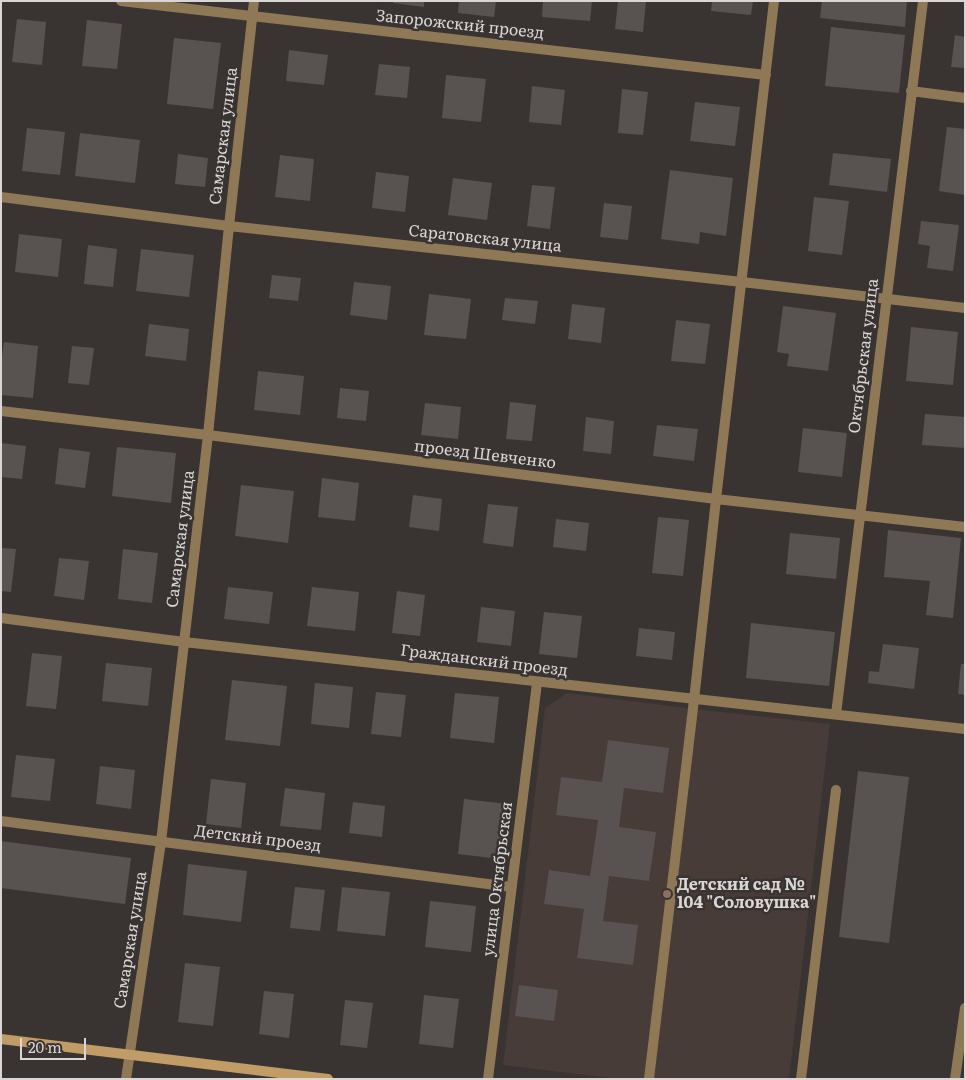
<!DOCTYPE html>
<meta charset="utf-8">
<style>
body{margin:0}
#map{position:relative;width:966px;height:1080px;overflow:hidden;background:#393432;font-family:Literata,serif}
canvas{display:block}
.frame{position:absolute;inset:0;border:2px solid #d9d6d5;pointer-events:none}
.scale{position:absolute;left:20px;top:1038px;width:66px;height:22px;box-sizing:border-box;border:2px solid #d9d6d5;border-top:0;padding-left:6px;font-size:15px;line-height:18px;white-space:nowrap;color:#d9d6d5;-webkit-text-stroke:4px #393432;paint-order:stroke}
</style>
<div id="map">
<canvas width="966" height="1080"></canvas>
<div class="frame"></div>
<div class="scale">20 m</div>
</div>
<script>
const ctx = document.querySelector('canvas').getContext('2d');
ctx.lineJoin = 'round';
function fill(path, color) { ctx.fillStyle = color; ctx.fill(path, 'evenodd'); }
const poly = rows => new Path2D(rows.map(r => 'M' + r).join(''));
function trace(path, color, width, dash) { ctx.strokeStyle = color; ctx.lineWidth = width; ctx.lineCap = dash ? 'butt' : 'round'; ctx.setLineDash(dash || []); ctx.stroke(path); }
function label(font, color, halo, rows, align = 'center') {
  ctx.font = font + ' Literata,serif'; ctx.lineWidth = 5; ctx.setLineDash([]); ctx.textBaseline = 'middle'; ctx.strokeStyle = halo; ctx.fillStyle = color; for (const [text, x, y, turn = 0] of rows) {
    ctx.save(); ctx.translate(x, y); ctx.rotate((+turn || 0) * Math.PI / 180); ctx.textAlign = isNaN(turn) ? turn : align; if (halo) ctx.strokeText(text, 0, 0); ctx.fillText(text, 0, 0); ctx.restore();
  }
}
const built = poly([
 [567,693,694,709,830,724,789,1079,618,1079,503,1065,545,708]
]);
const building = poly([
 [393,1,424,1,424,7,393,3],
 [459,1,496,1,494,17,458,13],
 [543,1,592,1,590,21,542,17],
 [618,1,646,1,643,32,615,29],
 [712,1,753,1,751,15,711,11],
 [822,1,907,1,905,27,820,18],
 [17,19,46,22,42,65,12,62],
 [87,20,122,24,117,69,82,66],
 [831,27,905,35,899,93,825,86],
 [955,35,965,37,965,68,951,67],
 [174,38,221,43,213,109,167,104],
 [289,50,328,55,324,85,286,81],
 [379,64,410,67,407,98,375,95],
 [446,75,486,79,481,122,442,118],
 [532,86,565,90,561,125,529,122],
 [622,89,648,92,643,135,618,133],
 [695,102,740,107,735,146,690,141],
 [947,127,965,129,965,195,939,191],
 [27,128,65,132,60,175,22,171],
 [80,133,140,140,135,183,75,176],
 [833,153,891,159,887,192,829,185],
 [178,154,208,158,205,187,175,184],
 [280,155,314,159,310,201,275,197],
 [670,170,733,178,726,236,700,232,699,244,661,239],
 [376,172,409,176,405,212,372,208],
 [453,178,492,183,487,220,448,215],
 [532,185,555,187,550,229,527,226],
 [814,197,849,201,842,255,808,251],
 [604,203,632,206,628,240,600,237],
 [921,221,959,225,953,271,927,268,930,246,918,244],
 [19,234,62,239,58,277,15,272],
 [88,245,117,249,113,287,84,284],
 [141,249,194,255,189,297,136,291],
 [272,275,301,278,298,301,269,298],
 [354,282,391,286,387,320,350,315],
 [429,294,471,299,466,339,424,335],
 [505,298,538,301,535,324,502,320],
 [572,304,605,308,601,343,568,339],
 [783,306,836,313,828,371,787,366,789,354,777,352],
 [676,320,710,324,705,364,671,361],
 [149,324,189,329,186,361,145,356],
 [911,327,958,332,953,385,906,381],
 [4,342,38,346,33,398,1,395,1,363],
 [72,346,94,348,89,385,68,383],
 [258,371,304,376,300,415,254,410],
 [340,388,369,391,366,421,337,418],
 [510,402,536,405,532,441,506,439],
 [425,403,461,407,458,439,421,435],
 [925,414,965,417,965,448,922,445],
 [586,417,614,421,611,454,583,451],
 [657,425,698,429,694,461,653,456],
 [803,428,847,433,842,477,798,472],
 [1,443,26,446,22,479,1,477],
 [117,447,176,453,171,503,112,496],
 [59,448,90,452,85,488,55,484],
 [322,478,359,483,355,521,318,517],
 [241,485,294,491,288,543,235,536],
 [413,495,442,499,439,531,409,527],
 [488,504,518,507,513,547,483,543],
 [658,517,689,520,683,576,652,573],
 [556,519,589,523,586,551,553,547],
 [888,530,961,538,953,618,926,615,930,581,884,577],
 [790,533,840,538,836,579,786,574],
 [1,548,16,549,11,592,1,591],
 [123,549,158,553,152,603,118,599],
 [59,558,89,561,84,600,54,596],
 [228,587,273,592,269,624,224,619],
 [312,587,359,592,355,631,307,626],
 [397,591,425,595,420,636,392,633],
 [481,607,515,611,511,646,477,642],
 [544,612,582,616,577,658,539,654],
 [751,623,835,632,829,686,746,678],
 [639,628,675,632,672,660,636,656],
 [883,644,919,648,914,689,868,683,869,671,879,672],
 [32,653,62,656,56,709,26,706],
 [106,663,152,668,148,706,102,701],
 [961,664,965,664,965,695,958,694],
 [232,680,287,686,280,746,225,740],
 [315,683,353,687,349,728,311,724],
 [376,692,406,695,401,737,371,734],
 [455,693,499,697,494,743,450,738],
 [608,740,669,748,663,793,624,788,619,827,656,832,649,881,609,876,603,921,638,925,633,965,577,958,584,909,544,904,549,870,590,876,598,820,556,815,561,777,602,782],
 [16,755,55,759,50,801,11,797],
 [100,766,135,770,131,809,96,804],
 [858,771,909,777,889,943,839,937],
 [211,779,246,783,241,828,206,824],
 [285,788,325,793,321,830,280,826],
 [464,799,507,804,500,859,458,854],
 [353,802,385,806,382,837,349,833],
 [1,841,131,858,125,904,1,888],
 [188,864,247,871,241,922,183,915],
 [295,887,325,890,320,931,290,928],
 [342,887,390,892,385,936,337,931],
 [430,901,476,906,471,952,425,947],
 [185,963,220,967,213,1026,178,1022],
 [519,985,558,990,554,1021,515,1016],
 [264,991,294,994,289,1038,259,1034],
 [424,995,459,999,453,1048,419,1044],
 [345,1000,373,1003,367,1048,340,1045]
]);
const service = poly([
 [649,1079,694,700],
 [801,1079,836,790]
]);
const minor = poly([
 [121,1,766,75],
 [911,91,965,98],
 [1,197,229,226,742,282,965,308],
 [1,411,208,435,716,499,965,527],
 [1,618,184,642,965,729],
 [694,700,716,499,774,1],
 [836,714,923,1],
 [1,821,511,887],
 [126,1079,161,842,208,435,229,226,254,1],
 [488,1079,537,683],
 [955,1079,965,1008]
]);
const secondary = poly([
 [1,1039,328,1079]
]);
const markers = [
 [667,894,5,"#8d6e63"]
];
const streetNames = [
 ["Запорожский проезд",460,25,6],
 ["Самарская улица",224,136,-83],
 ["Саратовская улица",485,239,6],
 ["Октябрьская улица",864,356,-83],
 ["проезд Шевченко",485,455,7],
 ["Самарская улица",181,539,-83],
 ["Гражданский проезд",484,661,7],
 ["Детский проезд",258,839,7],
 ["улица Октябрьская",498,879,-83],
 ["Самарская улица",131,940,-81]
];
const poiNames = [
 ["Детский сад №",677,885],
 ["104 \"Соловушка\"",677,903]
];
fill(built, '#473c37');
fill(building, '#585351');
trace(service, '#8f7856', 10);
trace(minor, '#8f7856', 10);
trace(secondary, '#c19c66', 10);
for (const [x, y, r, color] of markers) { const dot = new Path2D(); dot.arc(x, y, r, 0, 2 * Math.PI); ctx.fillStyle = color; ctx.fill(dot); trace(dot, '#393432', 2); }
label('16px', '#d9d6d5', '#393432', streetNames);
label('bold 16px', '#d9d6d5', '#393432', poiNames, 'left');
</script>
